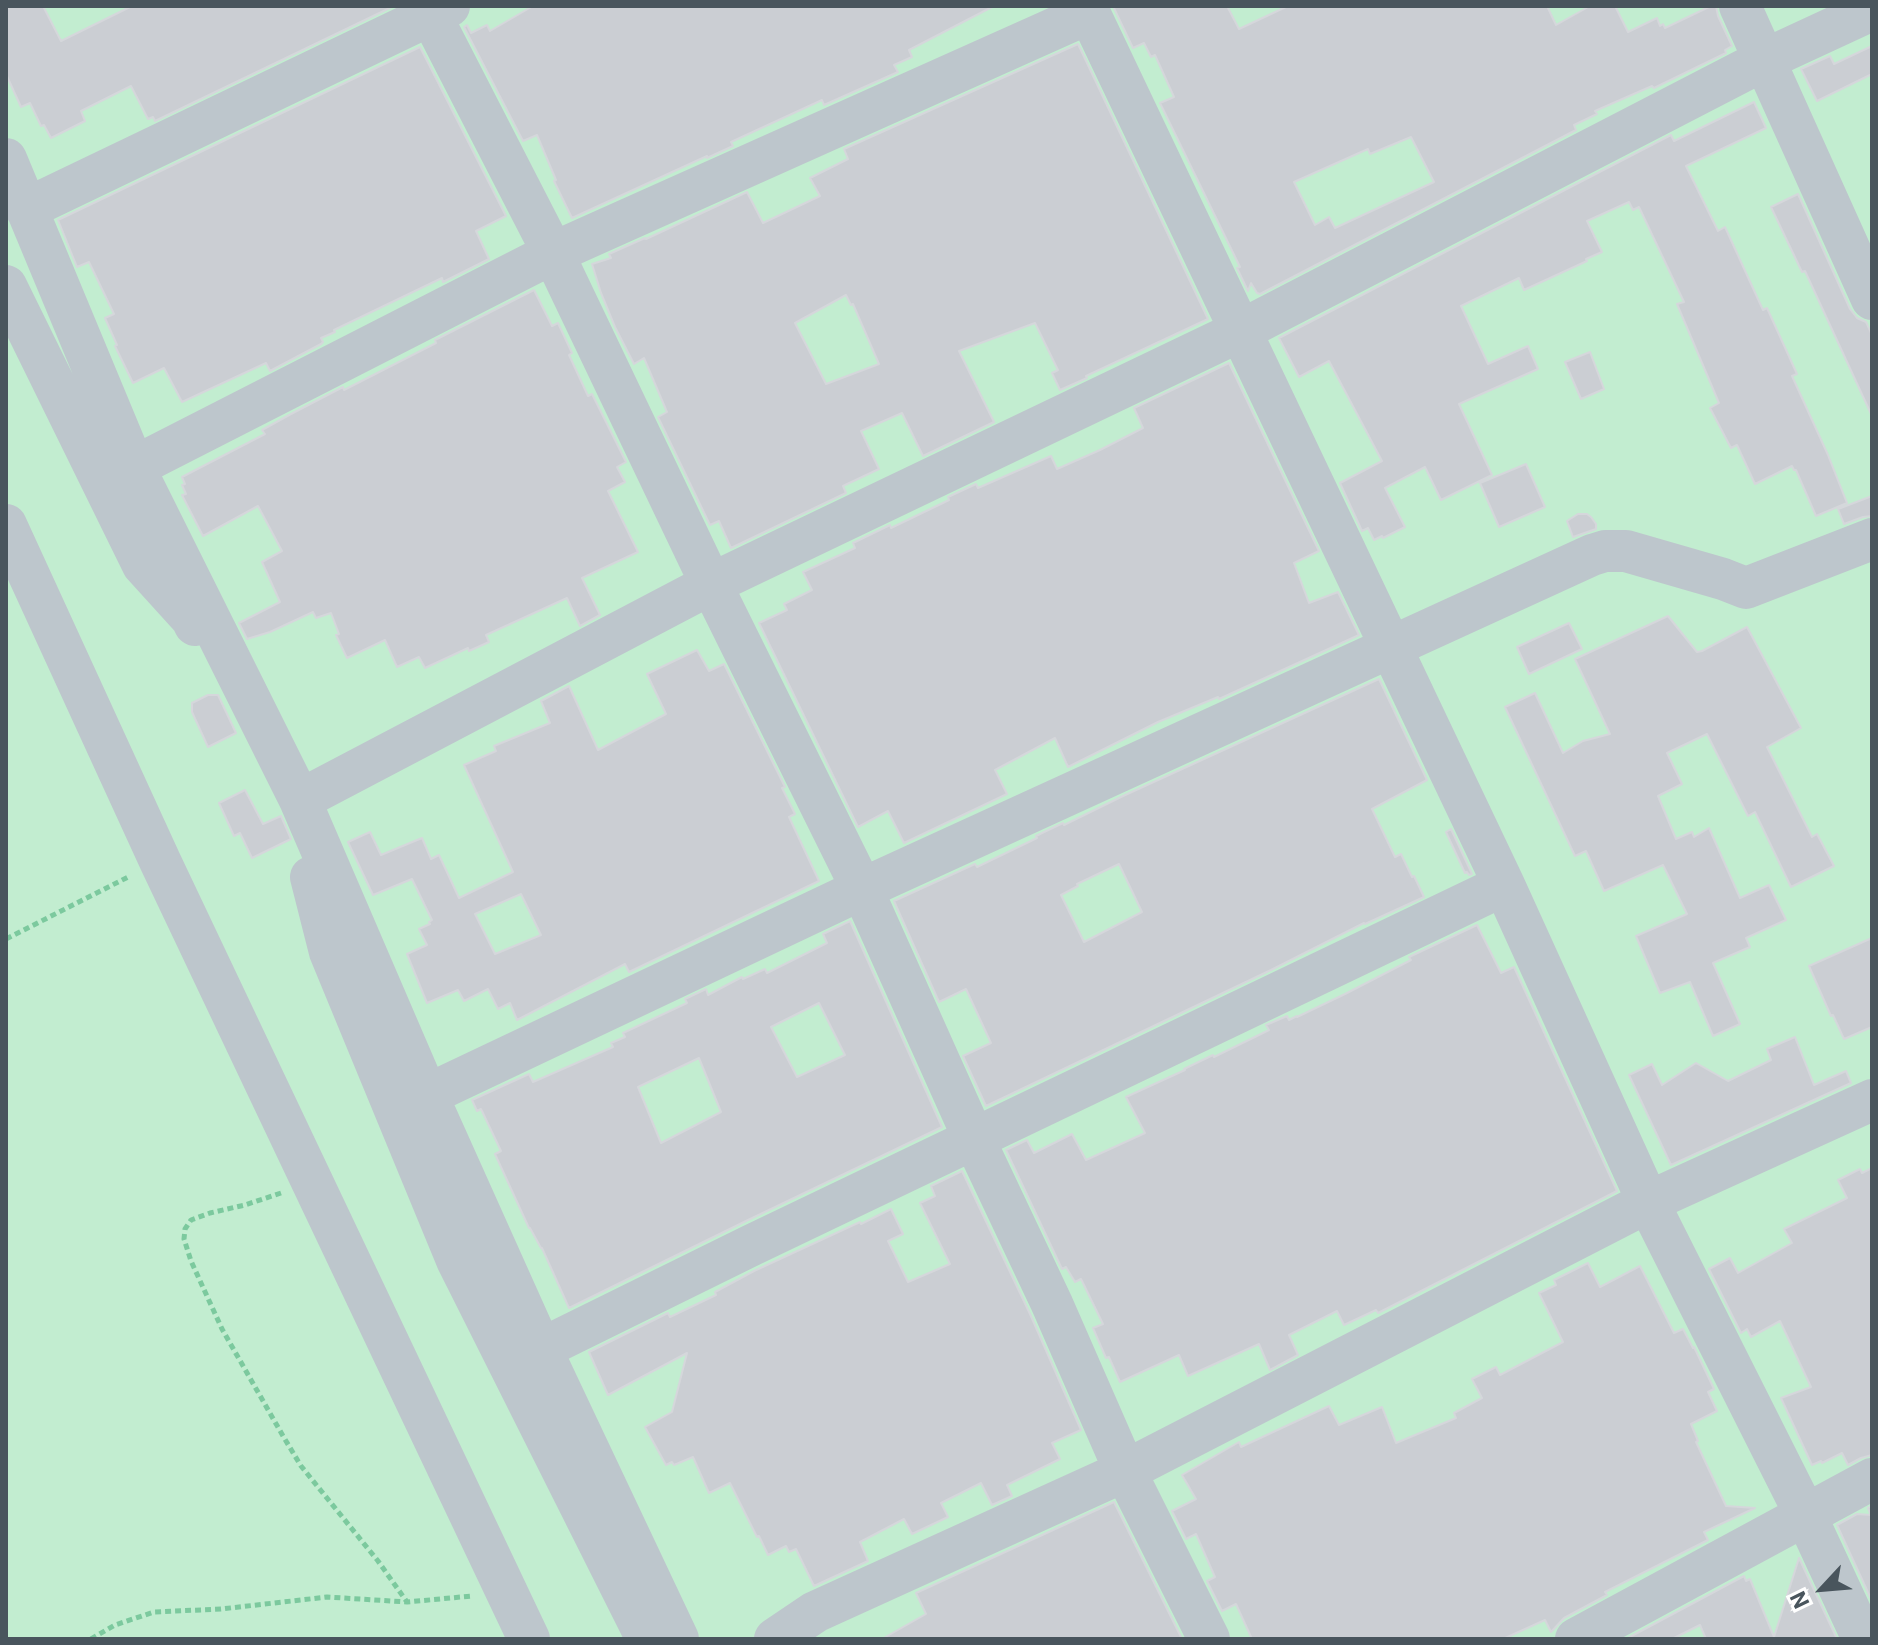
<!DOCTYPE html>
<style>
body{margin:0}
#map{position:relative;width:1878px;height:1645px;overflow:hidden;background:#f3f1f1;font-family:Roboto,sans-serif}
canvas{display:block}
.frame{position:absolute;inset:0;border:8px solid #49555d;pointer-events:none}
.north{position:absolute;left:1782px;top:1549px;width:80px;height:80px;-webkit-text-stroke:6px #fff;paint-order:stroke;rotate:244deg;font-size:22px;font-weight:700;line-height:32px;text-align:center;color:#49555d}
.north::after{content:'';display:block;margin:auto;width:28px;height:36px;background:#49555d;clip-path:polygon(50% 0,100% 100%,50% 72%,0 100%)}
</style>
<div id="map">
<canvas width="1878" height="1645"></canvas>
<div class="frame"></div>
<div class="north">N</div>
</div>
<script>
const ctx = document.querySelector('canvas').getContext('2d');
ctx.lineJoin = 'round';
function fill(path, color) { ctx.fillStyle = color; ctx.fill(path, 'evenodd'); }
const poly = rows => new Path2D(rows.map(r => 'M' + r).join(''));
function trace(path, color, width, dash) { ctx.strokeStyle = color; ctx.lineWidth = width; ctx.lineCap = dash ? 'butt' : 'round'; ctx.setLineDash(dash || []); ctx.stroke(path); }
const green = poly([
 [6,6,1872,6,1872,1639,6,1639]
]);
const building = poly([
 [6,6,43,6,61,41,132,6,394,6,155,121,153,117,148,119,131,86,81,111,85,121,51,138,44,125,41,126,30,103,21,107,6,74,6,6],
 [533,6,994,6,909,50,912,57,894,65,898,72,824,105,822,100,731,142,733,146,707,158,707,156,572,218,554,181,556,180,537,135,523,141,464,27,467,25,471,33,487,25,490,31,533,6],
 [1113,6,1227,6,1239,29,1288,6,1547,6,1556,25,1590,6,1615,6,1628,32,1657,18,1660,26,1663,24,1665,28,1711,6,1716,6,1718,16,1732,46,1725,50,1726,53,1654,88,1652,86,1595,111,1597,114,1574,125,1576,130,1260,294,1257,293,1251,283,1248,291,1237,268,1240,267,1160,103,1174,97,1155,55,1151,57,1144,43,1133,48,1113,6],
 [1411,137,1434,182,1335,228,1329,217,1315,225,1294,182,1368,149,1370,154,1411,137],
 [1078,44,1208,319,1086,376,1087,378,1060,390,1052,373,1058,370,1035,323,959,351,994,422,923,456,902,413,861,431,879,469,843,486,846,493,731,548,719,521,710,525,658,417,667,412,644,358,634,364,615,327,601,293,592,264,611,258,609,254,645,238,646,239,747,192,763,223,820,196,810,178,848,159,844,149,1078,44],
 [846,295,851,305,853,304,879,364,826,384,795,323,846,295],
 [1872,46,1872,74,1817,101,1801,69,1830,56,1834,64,1872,46],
 [420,47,506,216,476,231,489,259,443,282,442,278,334,330,335,332,321,338,323,342,321,344,270,371,266,363,182,402,164,368,133,383,115,346,117,345,105,318,114,314,89,262,77,267,58,220,420,47],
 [1754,102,1766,128,1686,166,1718,231,1725,227,1763,310,1767,308,1797,374,1792,376,1828,455,1847,503,1816,516,1796,470,1794,470,1792,466,1755,484,1737,445,1731,448,1710,408,1719,403,1677,304,1684,302,1639,207,1633,210,1629,202,1587,221,1602,252,1586,259,1587,261,1524,290,1519,278,1461,306,1488,364,1528,346,1538,369,1459,404,1492,475,1441,500,1425,467,1385,488,1405,527,1383,538,1382,536,1374,540,1368,528,1362,531,1340,483,1382,461,1329,361,1299,377,1279,338,1671,135,1674,141,1754,102],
 [1798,194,1850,309,1857,318,1866,322,1872,335,1872,416,1805,271,1802,272,1771,207,1798,194],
 [534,290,552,326,558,323,572,353,569,355,588,396,592,394,626,462,617,467,625,482,608,491,638,552,582,578,600,615,580,626,567,598,486,635,489,642,469,651,468,648,425,668,419,657,397,667,385,640,347,658,336,635,339,634,331,613,316,618,313,612,270,632,247,639,239,623,280,602,262,562,282,551,258,506,203,536,182,495,186,494,182,485,185,484,182,477,265,434,262,430,291,414,343,387,344,390,436,343,435,340,534,290],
 [1590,352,1604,389,1581,399,1565,362,1590,352],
 [1229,363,1319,551,1294,563,1309,603,1338,592,1359,635,1219,699,1218,697,1158,722,1068,767,1055,738,995,770,1007,794,904,843,888,811,858,827,759,623,787,610,784,604,812,590,803,572,855,548,853,543,890,525,891,528,949,500,948,497,976,484,978,488,1051,456,1057,469,1100,450,1143,428,1134,408,1229,363],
 [1526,464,1545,507,1499,527,1480,483,1526,464],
 [1872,496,1872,516,1863,517,1844,524,1838,509,1872,496],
 [1578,514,1587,514,1591,517,1596,524,1596,529,1573,537,1567,521,1578,514],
 [1668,616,1697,652,1702,651,1747,627,1801,728,1767,747,1812,837,1817,834,1834,866,1791,887,1755,812,1748,816,1707,734,1667,753,1682,784,1658,796,1676,839,1692,832,1694,837,1709,828,1740,898,1769,885,1786,920,1746,938,1750,947,1713,963,1740,1024,1713,1036,1690,982,1660,993,1636,936,1687,914,1663,865,1604,891,1586,851,1575,856,1505,707,1535,693,1563,753,1583,741,1610,734,1575,659,1668,616],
 [1569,623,1582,649,1529,674,1517,647,1569,623],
 [697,650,709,671,724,664,785,787,782,788,795,814,789,817,819,881,629,972,625,964,517,1020,510,1003,498,1009,488,989,464,1001,458,990,427,1003,407,954,427,945,419,929,430,924,429,922,432,920,412,879,373,895,348,842,370,832,381,855,422,838,431,859,439,855,459,898,513,872,464,765,496,751,494,746,550,723,541,701,569,686,598,750,666,714,647,674,697,650],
 [521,894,541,935,495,954,475,914,521,894],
 [1379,679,1427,780,1372,809,1395,857,1401,854,1412,877,1414,876,1424,897,1365,924,1364,923,1271,970,986,1106,963,1056,991,1043,966,989,939,1002,894,901,975,864,977,867,1037,838,1036,836,1042,833,1063,823,1064,825,1123,796,1379,679],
 [1119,864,1142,912,1084,942,1061,895,1078,886,1077,884,1119,864],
 [208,695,218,695,236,733,208,747,192,712,192,703,208,695],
 [245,790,263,824,281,816,291,839,252,858,240,833,234,836,219,803,245,790],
 [1451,829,1472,874,1469,875,1467,872,1465,873,1446,832,1451,829],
 [850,921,942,1127,746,1221,569,1308,542,1248,541,1248,530,1228,529,1228,495,1154,501,1151,481,1109,477,1111,472,1100,529,1074,533,1082,613,1047,611,1043,625,1037,623,1033,687,1003,685,999,706,989,708,995,742,977,743,979,765,969,767,973,827,943,823,934,850,921],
 [819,1003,845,1055,797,1077,771,1027,819,1003],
 [699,1058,721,1112,661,1143,638,1087,699,1058],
 [1477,925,1501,973,1514,967,1617,1191,1378,1313,1376,1310,1344,1325,1337,1311,1289,1335,1298,1355,1270,1370,1259,1344,1188,1376,1179,1355,1120,1382,1109,1357,1106,1358,1093,1328,1103,1324,1081,1279,1075,1282,1066,1267,1062,1269,1006,1150,1027,1140,1034,1153,1072,1134,1086,1160,1145,1133,1126,1097,1185,1070,1184,1069,1213,1055,1214,1057,1265,1032,1269,1030,1266,1025,1287,1016,1289,1020,1297,1016,1297,1017,1345,994,1411,960,1409,957,1477,925],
 [1872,938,1872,1027,1844,1039,1833,1015,1831,1016,1809,966,1872,938],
 [1795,1037,1814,1085,1846,1071,1851,1083,1671,1165,1629,1075,1652,1064,1662,1085,1696,1063,1728,1081,1771,1060,1767,1049,1795,1037],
 [1872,1168,1872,1455,1861,1458,1848,1465,1842,1453,1822,1463,1821,1461,1812,1465,1781,1398,1811,1387,1780,1321,1751,1337,1747,1329,1741,1333,1709,1269,1730,1258,1738,1273,1792,1243,1784,1229,1847,1198,1838,1180,1860,1169,1862,1173,1872,1168],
 [962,1171,1030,1314,1081,1430,1052,1443,1060,1459,1007,1485,1012,1496,992,1505,981,1483,941,1503,948,1517,912,1534,904,1519,860,1542,868,1561,814,1586,796,1549,789,1552,786,1546,768,1555,759,1536,757,1537,730,1483,709,1493,693,1457,674,1465,672,1462,666,1465,645,1427,672,1412,687,1353,608,1395,589,1352,668,1313,670,1317,716,1295,715,1292,754,1271,860,1222,861,1224,891,1209,903,1234,888,1241,908,1282,950,1264,920,1203,935,1196,931,1186,962,1171],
 [1588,1263,1600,1287,1640,1266,1674,1333,1683,1329,1693,1348,1694,1347,1714,1389,1708,1392,1717,1411,1691,1424,1698,1441,1696,1442,1726,1506,1755,1508,1704,1532,1708,1540,1605,1592,1607,1595,1564,1618,1551,1632,1545,1620,1503,1639,1252,1639,1236,1604,1222,1611,1207,1581,1215,1577,1196,1534,1186,1539,1172,1511,1196,1499,1182,1475,1239,1442,1241,1447,1329,1406,1339,1425,1382,1407,1396,1443,1456,1418,1454,1413,1482,1398,1472,1379,1496,1367,1500,1375,1563,1342,1539,1293,1556,1285,1554,1280,1588,1263],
 [1114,1502,1182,1639,882,1639,926,1614,916,1593,1114,1502],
 [1872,1506,1872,1601,1837,1525,1857,1514,1871,1515,1868,1508,1872,1506],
 [1799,1558,1837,1639,1706,1639,1700,1625,1672,1639,1626,1639,1744,1576,1746,1581,1750,1579,1774,1637,1799,1558]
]);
const path = poly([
 [6,939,130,876],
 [281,1193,245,1205,210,1213,191,1220,185,1229,184,1239,191,1261,222,1329,283,1436,301,1466,378,1561,407,1602],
 [91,1639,115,1625,154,1612,221,1609,327,1597,407,1602,472,1596]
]);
const minor = poly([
 [426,6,553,253,711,584,862,889,974,1139,1052,1304,1125,1471,1209,1639],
 [1086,6,1504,885,1648,1202,1805,1514,1863,1639],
 [1740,6,1872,299],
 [6,159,134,467,300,800,427,1095,541,1349,678,1639],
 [26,209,449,6],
 [6,286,143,565,192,619,195,625],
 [134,467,553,253,1089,13],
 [6,525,160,861,529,1639],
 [300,800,711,584,1240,331,1764,60,1872,10],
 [311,877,330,952,457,1260,647,1639],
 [427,1095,862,889,1592,555,1605,551,1626,551,1723,579,1746,588,1872,539],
 [541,1349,752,1245,1504,885],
 [775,1639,815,1612,1125,1471,1648,1202,1872,1100],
 [1576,1639,1872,1479]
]);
fill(green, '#c2edd0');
fill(building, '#cbced3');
trace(building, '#d5d7db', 2);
trace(path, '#7cc99e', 5, [6, 4]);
trace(minor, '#bdc6cc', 42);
</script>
